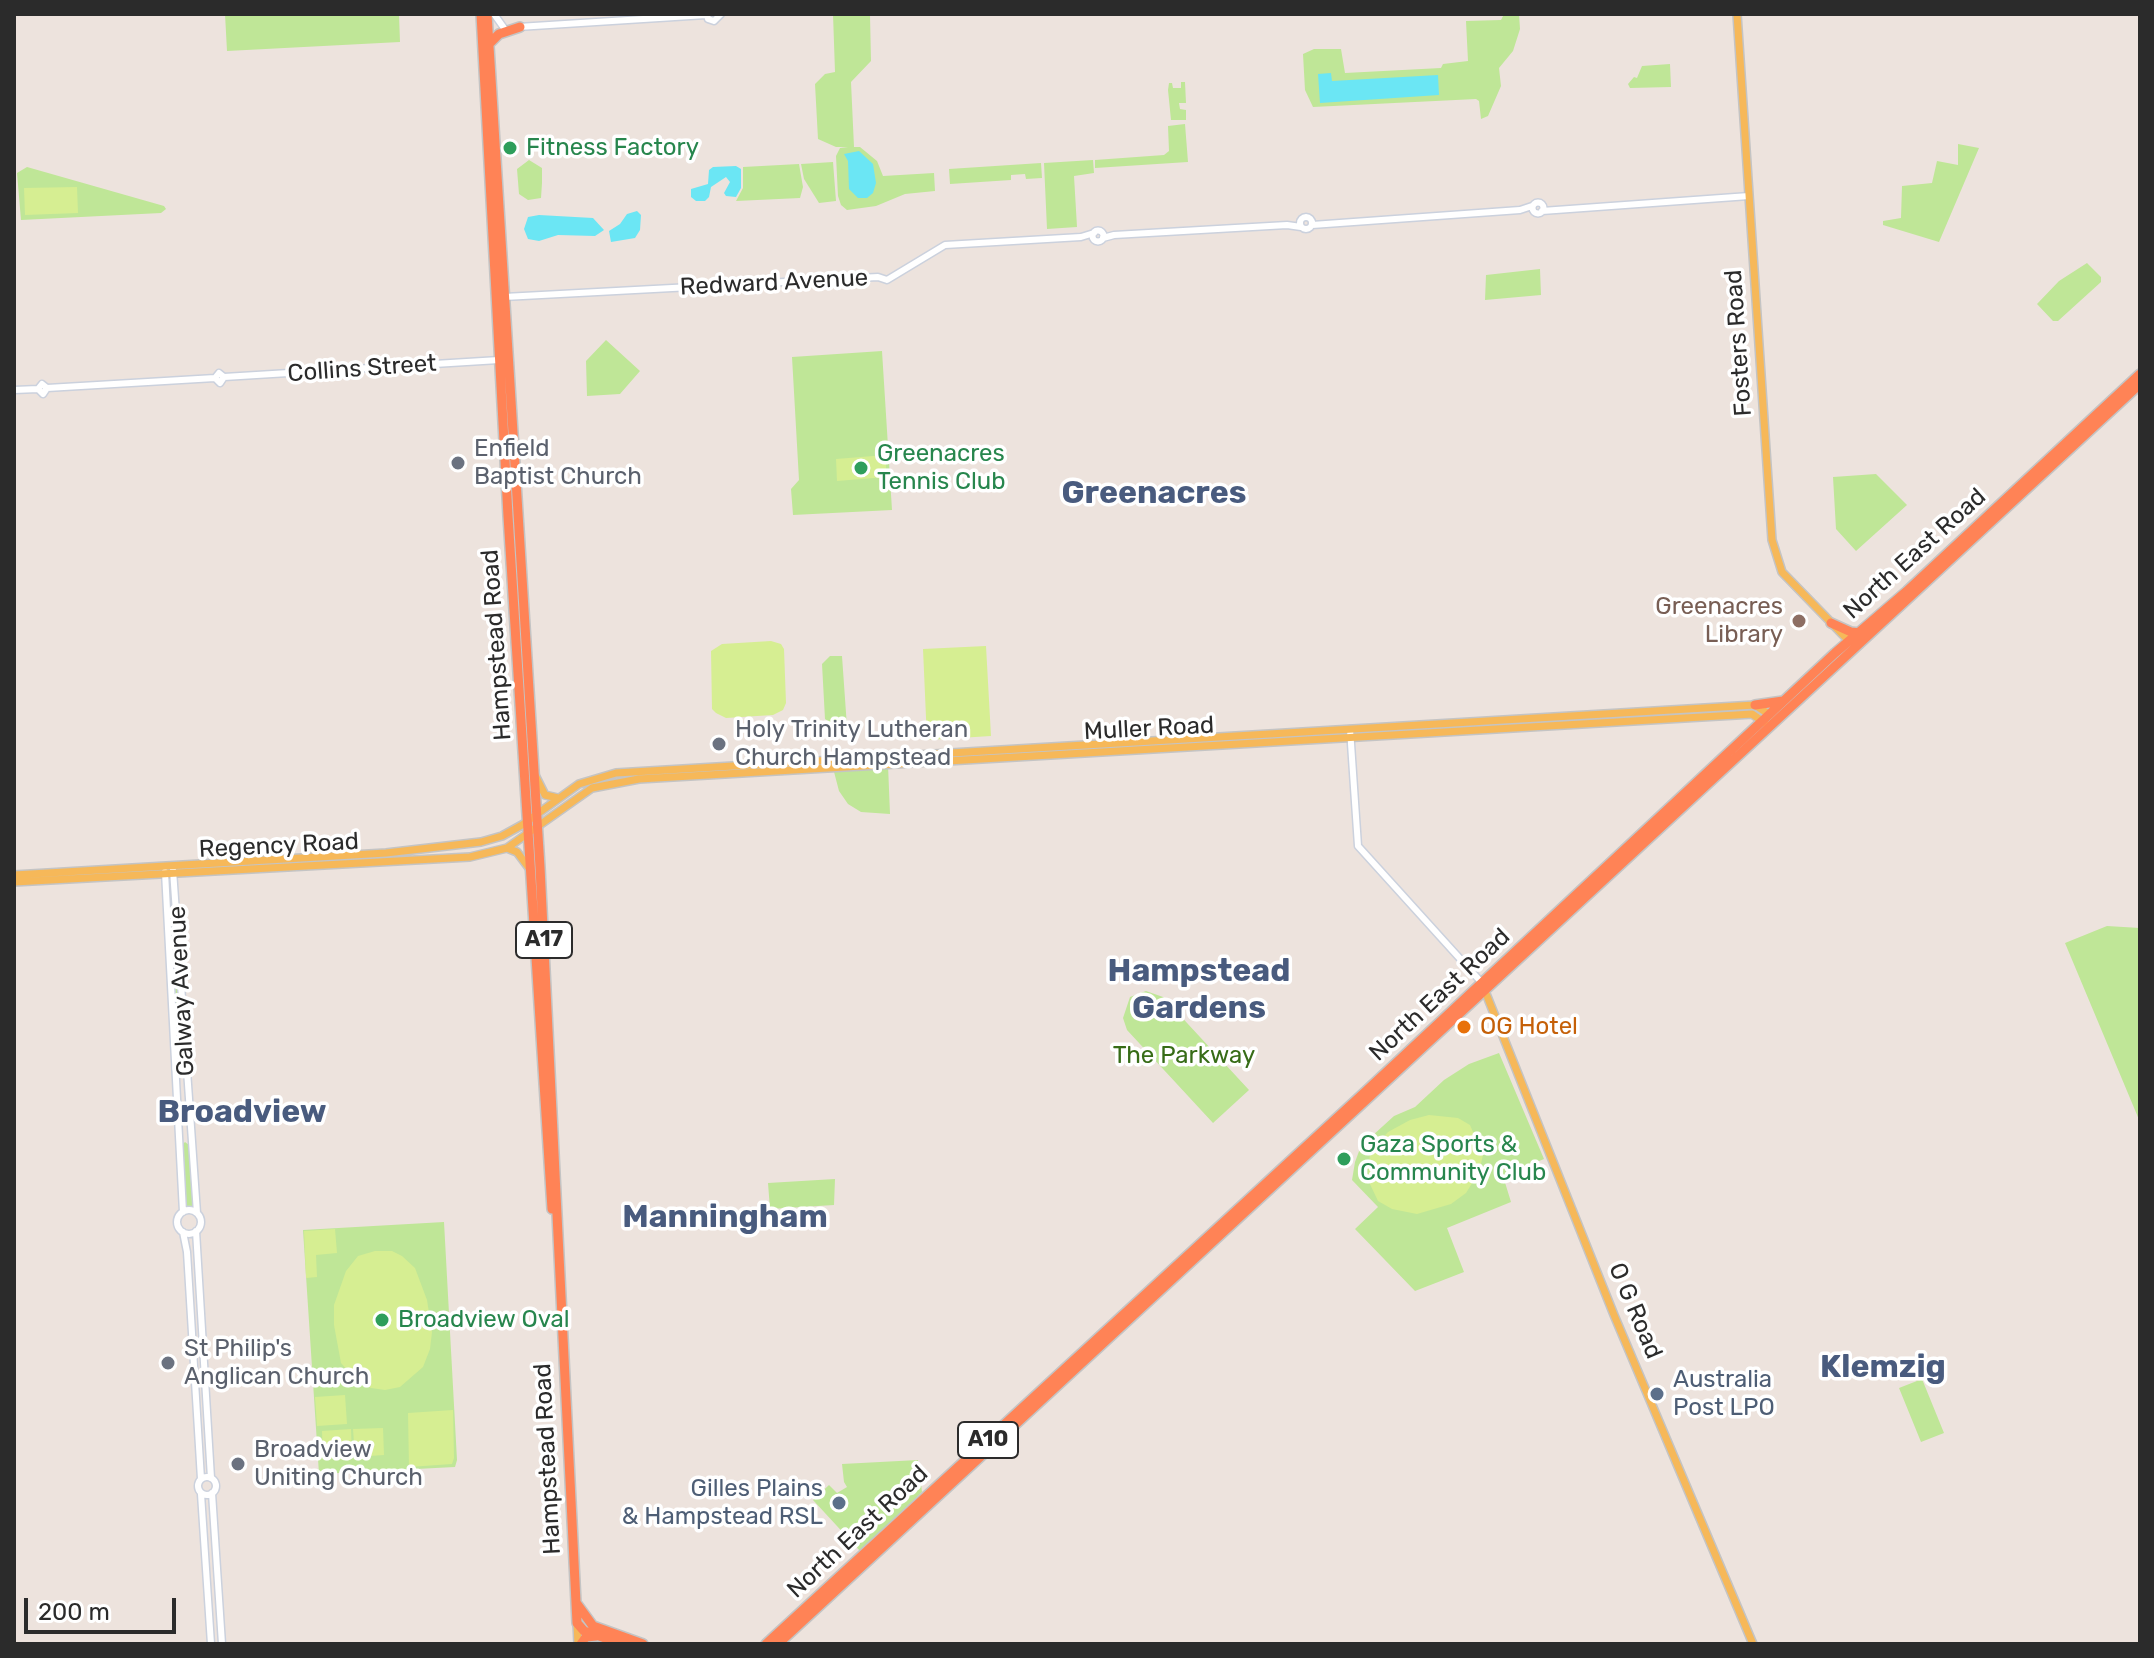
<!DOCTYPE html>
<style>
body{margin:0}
#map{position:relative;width:2154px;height:1658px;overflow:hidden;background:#ede3dd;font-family:Rubik,sans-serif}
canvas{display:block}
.frame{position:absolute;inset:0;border:16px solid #2b2b2b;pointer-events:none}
.scale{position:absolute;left:24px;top:1598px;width:152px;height:36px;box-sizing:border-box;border:4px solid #2b2b2b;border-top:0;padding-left:10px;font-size:24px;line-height:28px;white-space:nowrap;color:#2b2b2b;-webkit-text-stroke:6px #fff;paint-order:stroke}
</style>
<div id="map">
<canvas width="2154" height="1658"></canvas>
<div class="frame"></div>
<div class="scale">200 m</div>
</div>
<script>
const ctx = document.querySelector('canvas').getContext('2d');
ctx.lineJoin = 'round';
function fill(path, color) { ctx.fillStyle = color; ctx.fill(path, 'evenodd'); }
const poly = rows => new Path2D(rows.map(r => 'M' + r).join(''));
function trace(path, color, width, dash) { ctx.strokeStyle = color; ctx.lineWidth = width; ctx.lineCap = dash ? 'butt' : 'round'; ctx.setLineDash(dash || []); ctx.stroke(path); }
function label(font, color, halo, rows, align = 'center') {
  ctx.font = font + ' Rubik,sans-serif'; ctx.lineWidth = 7; ctx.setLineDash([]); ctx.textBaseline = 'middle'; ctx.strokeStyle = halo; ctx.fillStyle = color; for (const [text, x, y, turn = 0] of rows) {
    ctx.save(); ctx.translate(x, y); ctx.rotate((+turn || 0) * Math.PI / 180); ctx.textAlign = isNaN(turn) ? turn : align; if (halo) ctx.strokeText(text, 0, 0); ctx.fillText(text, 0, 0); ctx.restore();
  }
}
const green = poly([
 [225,14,399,14,400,42,227,51],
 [833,14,880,14,870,15,871,61,851,82,854,147,860,147,877,161,883,176,934,173,935,191,905,194,876,206,847,210,841,205,838,196,836,156,840,148,848,147,836,147,818,139,815,84,825,74,835,72],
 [1504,14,1519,14,1520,29,1513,51,1499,68,1501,86,1488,116,1481,119,1479,101,1476,99,1313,107,1305,90,1303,54,1314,49,1341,49,1345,73,1441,68,1443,64,1468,61,1466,21,1501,20],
 [1670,64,1671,87,1630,88,1628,84,1634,77,1637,78,1642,66],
 [1181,82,1185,82,1186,103,1179,103,1180,109,1186,110,1186,120,1171,120,1168,90,1169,83,1172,83,1173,88,1181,88],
 [1185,124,1188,162,1095,168,1095,160,1164,155,1169,151,1168,126],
 [1958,144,1979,148,1939,242,1883,225,1883,221,1901,218,1902,186,1932,183,1937,161,1958,165],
 [529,160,542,168,542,183,541,198,528,200,519,194,517,169],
 [1093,160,1094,173,1074,176,1077,227,1047,229,1044,163],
 [833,162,836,201,819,203,804,179,801,164],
 [1041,163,1042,178,1026,179,1025,174,1011,175,1011,180,950,184,949,169],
 [799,164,803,187,800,198,736,201,743,188,743,167],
 [27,167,164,206,166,209,161,213,21,220,17,173],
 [2087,263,2101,277,2101,282,2058,321,2053,321,2037,304,2059,281],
 [1540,269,1541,295,1485,300,1486,275],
 [606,340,640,371,620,394,587,396,586,361],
 [882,351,892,510,793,515,791,489,799,480,792,357],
 [1876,474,1907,505,1856,551,1836,529,1833,477],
 [830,656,842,656,847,727,837,727,825,719,822,664],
 [888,765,890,814,861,812,848,804,839,791,833,768],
 [2107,926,2140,928,2140,1122,2065,943],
 [175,974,178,976,183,1061,181,1064,178,1064,172,976],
 [1146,991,1163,997,1249,1090,1213,1123,1127,1030,1123,1018,1130,997],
 [1499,1053,1544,1159,1503,1176,1511,1202,1447,1228,1464,1272,1415,1291,1355,1229,1378,1207,1352,1180,1355,1162,1361,1146,1394,1116,1415,1107,1444,1080,1469,1064],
 [185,1142,189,1145,194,1208,185,1208,182,1145],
 [835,1179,834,1205,770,1209,768,1183],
 [444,1222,457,1460,455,1467,319,1474,303,1230],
 [1922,1379,1944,1433,1921,1442,1899,1388],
 [918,1460,922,1492,860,1551,813,1500,829,1485,837,1493,847,1487,844,1482,842,1464]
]);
const pitch = poly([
 [77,187,78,213,25,215,24,188],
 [886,455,886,477,837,481,836,459],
 [771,641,781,644,784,649,786,703,783,710,773,715,726,718,716,713,712,709,711,651,722,644],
 [986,646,991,736,927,740,923,649],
 [1429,1115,1458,1118,1470,1125,1483,1155,1479,1172,1466,1193,1451,1204,1417,1214,1392,1209,1378,1201,1368,1180,1370,1152,1388,1132,1410,1120],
 [335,1229,337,1253,316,1255,317,1277,306,1278,304,1231],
 [375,1251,392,1251,402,1256,415,1268,427,1300,432,1332,430,1349,423,1367,400,1387,385,1390,371,1388,354,1378,341,1363,334,1325,334,1305,346,1271,358,1256],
 [345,1395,347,1424,317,1426,315,1397],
 [453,1410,454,1458,452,1464,409,1467,408,1413],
 [383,1428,384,1455,355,1457,353,1429],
 [351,1429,352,1457,323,1459,322,1431]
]);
const water = poly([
 [1331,73,1332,81,1438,75,1439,95,1320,103,1318,74],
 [859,151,873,164,876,183,873,193,867,198,858,198,849,189,848,161,844,154],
 [736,166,741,169,741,188,736,197,726,196,724,193,730,182,726,177,711,187,709,197,705,201,696,201,691,197,691,189,708,184,709,170,713,167],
 [637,211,641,215,640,230,635,238,611,242,609,231,620,224,627,214],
 [539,215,593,218,604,230,595,236,558,235,539,241,528,239,524,229,528,217]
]);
const minor = poly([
 [494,14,504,28],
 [707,14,708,19,714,21,721,14],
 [518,27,706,15],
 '1532.5 208a5.5 5.5 0 1 1 11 0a5.5 5.5 0 1 1-11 0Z',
 [1542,211,1749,196],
 '1300 223a6 6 0 1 1 12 0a6 6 0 1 1-12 0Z',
 [1312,225,1520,210,1532,206],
 '1092.5 236a5.5 5.5 0 1 1 11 0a5.5 5.5 0 1 1-11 0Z',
 [1103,238,1114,235,1287,225,1301,227],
 [504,297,878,277,887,280,945,245,1081,237,1094,233],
 [224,377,220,383,215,378,219,373,224,377,499,360],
 [47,388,43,394,38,389,42,384,47,388,215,378],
 [14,390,38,389],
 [1350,729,1358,846,1482,983],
 [173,870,197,1213],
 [165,872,183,1212],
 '177 1222a12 12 0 1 1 24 0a12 12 0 1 1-24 0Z',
 [196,1231,211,1478],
 [183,1232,187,1252,201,1479],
 '198 1486a9 9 0 1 1 18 0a9 9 0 1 1-18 0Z',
 [212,1493,222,1644],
 [201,1494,211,1644]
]);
const major = poly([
 [1737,14,1772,540,1782,572,1849,641],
 [536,777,545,795,558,798],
 [507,848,517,852,529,868],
 [14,875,386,853,481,842,502,836,522,825,579,784,616,773,1755,705,1770,715],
 [14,882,470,857,507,848,592,788,639,779,1736,715,1752,714,1765,723],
 [1485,991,1614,1315,1753,1644],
 [577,1623,578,1644]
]);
const highway = poly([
 [481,14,508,516,552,1209],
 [487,14,540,867,577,1623,584,1631,623,1644],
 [489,44,499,34,520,27],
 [1831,623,1851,632,1860,633],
 [1755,705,1783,701],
 [577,1604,593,1626,643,1644],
 [581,1644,586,1637,596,1636],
 [766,1644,1365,1092,1835,653,1907,591,2140,374],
 [778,1644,2140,384]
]);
const markers = [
 [510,148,8,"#2e9e5b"],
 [458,463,8,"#6b7280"],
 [861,468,8,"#2e9e5b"],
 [1799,621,8,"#8d6e63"],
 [719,744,8,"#6b7280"],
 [1464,1027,8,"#e8710a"],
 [1344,1159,8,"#2e9e5b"],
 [382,1320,8,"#2e9e5b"],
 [168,1363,8,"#6b7280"],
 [1657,1394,8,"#5c6f8a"],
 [238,1464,8,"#6b7280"],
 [839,1503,8,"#5c6f8a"]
];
const shields = [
 [544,940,56],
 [988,1440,60]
];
const shieldNames = [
 ["A17",544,940],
 ["A10",988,1440]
];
const leisureNames = [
 ["Fitness Factory",526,148],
 ["Greenacres",877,454],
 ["Tennis Club",877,482],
 ["Gaza Sports &",1360,1145],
 ["Community Club",1360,1173],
 ["Broadview Oval",398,1320]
];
const streetNames = [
 ["Redward Avenue",774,283,-3],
 ["Fosters Road",1739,343,-94],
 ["Collins Street",362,369,-4],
 ["North East Road",1915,554,-42],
 ["Hampstead Road",497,645,-94],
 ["Muller Road",1149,729,-3],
 ["Regency Road",279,846,-3],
 ["Galway Avenue",182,991,-93],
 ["North East Road",1440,995,-43],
 ["O G Road",1635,1311,67],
 ["Hampstead Road",548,1459,-93],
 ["North East Road",858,1532,-43]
];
const worshipNames = [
 ["Enfield",474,449],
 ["Baptist Church",474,477],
 ["Holy Trinity Lutheran",735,730],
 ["Church Hampstead",735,758],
 ["St Philip's",184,1349],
 ["Anglican Church",184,1377],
 ["Broadview",254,1450],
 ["Uniting Church",254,1478]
];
const educationNames = [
 ["Greenacres",1783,607],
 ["Library",1783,635]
];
const foodNames = [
 ["OG Hotel",1480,1027]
];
const parkNames = [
 ["The Parkway",1184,1056]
];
const serviceNames = [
 ["Australia",1673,1380],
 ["Post LPO",1673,1408],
 ["Gilles Plains",823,1489,"right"],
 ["& Hampstead RSL",823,1517,"right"]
];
const districtNames = [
 ["Greenacres",1154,494],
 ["Hampstead",1199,972],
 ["Gardens",1199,1009],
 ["Broadview",242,1113],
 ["Manningham",725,1218],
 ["Klemzig",1883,1368]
];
fill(green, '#bfe697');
fill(pitch, '#d6ee92');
fill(water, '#6be6f4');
trace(minor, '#cbd1dd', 9);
trace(major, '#c4c4c4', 10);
trace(highway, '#c4c4c4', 12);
trace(minor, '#fff', 6);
trace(major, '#f6b859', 7);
trace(highway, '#ff8356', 9);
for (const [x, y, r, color] of markers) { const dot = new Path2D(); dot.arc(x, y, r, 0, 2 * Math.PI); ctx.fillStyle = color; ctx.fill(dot); trace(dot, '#fff', 3); }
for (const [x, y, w] of shields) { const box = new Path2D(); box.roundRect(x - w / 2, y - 18, w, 36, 6); ctx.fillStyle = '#fff'; ctx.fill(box); trace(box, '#2b2b2b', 2); }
label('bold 22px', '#2b2b2b', null, shieldNames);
label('24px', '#27864d', '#fff', leisureNames, 'left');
label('24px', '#2b2b2b', '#fff', streetNames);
label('24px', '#5b616d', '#fff', worshipNames, 'left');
label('24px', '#785e54', '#fff', educationNames, 'right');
label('24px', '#c56008', '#fff', foodNames, 'left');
label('24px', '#376c17', '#fff', parkNames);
label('24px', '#4e5e75', '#fff', serviceNames, 'left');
label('bold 32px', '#495b7e', '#fff', districtNames);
</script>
